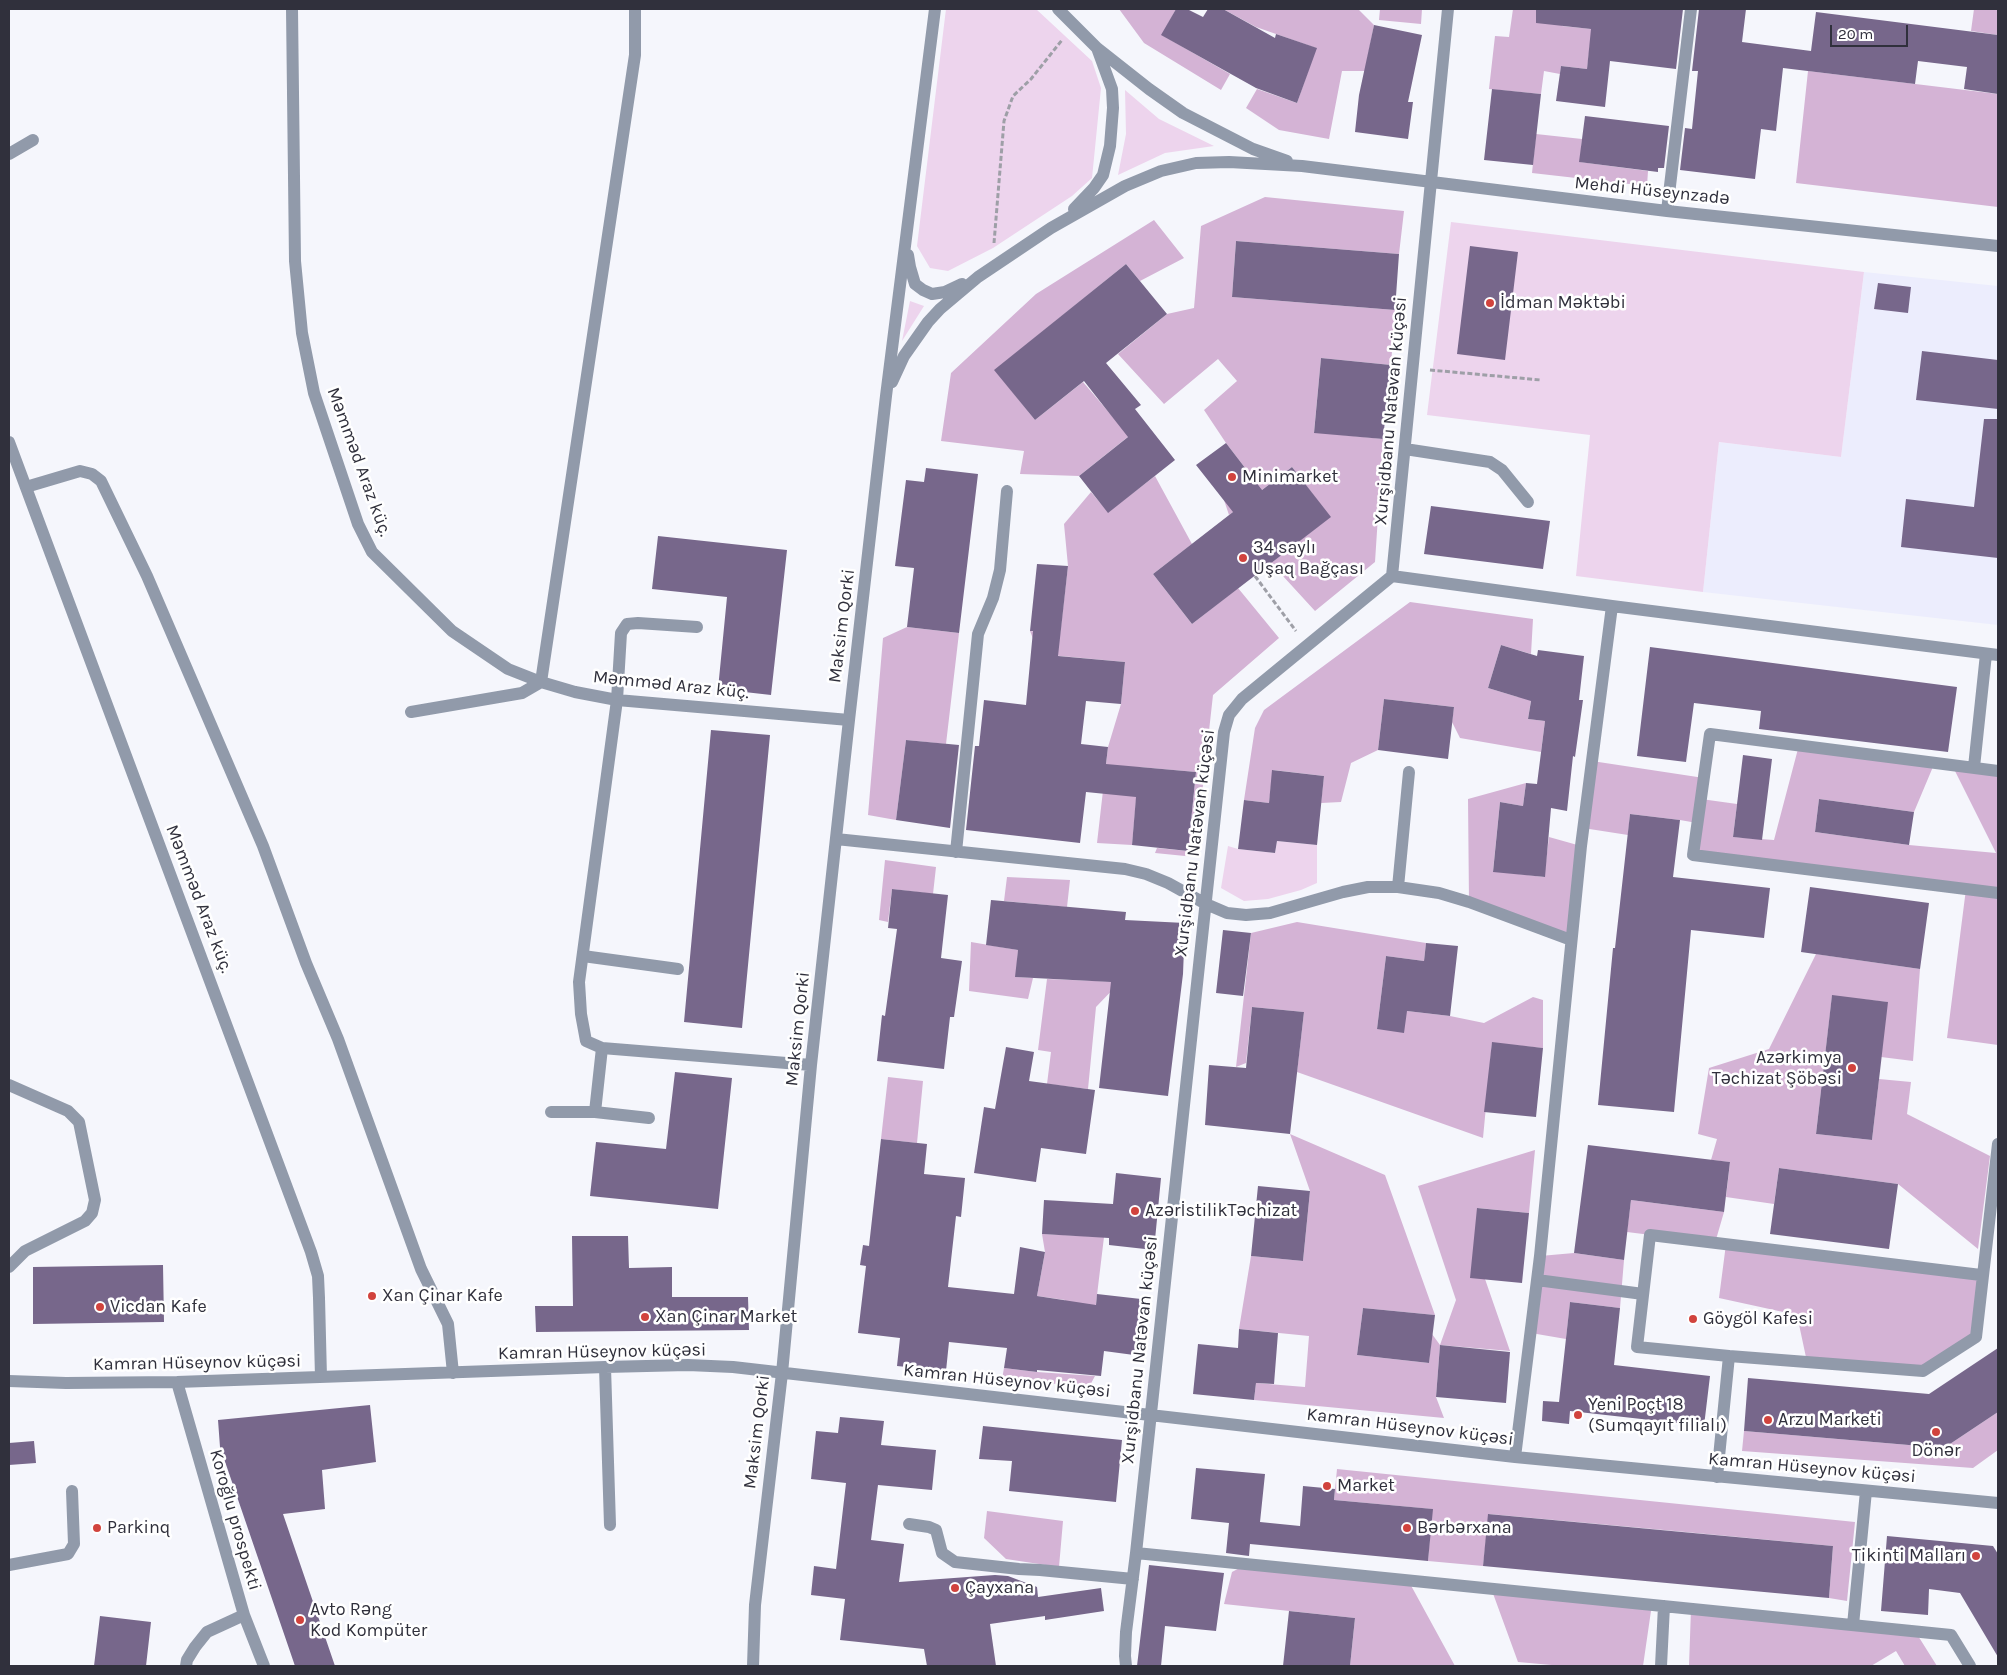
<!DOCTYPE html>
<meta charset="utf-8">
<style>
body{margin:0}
#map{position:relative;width:2007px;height:1675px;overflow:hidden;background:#f5f6fc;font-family:Karla,sans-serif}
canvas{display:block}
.frame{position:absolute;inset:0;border:10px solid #30303c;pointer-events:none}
.scale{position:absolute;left:1830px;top:25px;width:78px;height:22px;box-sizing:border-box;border:2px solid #30303c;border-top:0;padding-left:6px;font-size:15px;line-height:18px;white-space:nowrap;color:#30303c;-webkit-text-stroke:4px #fff;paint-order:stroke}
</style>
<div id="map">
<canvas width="2007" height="1675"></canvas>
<div class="frame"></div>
<div class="scale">20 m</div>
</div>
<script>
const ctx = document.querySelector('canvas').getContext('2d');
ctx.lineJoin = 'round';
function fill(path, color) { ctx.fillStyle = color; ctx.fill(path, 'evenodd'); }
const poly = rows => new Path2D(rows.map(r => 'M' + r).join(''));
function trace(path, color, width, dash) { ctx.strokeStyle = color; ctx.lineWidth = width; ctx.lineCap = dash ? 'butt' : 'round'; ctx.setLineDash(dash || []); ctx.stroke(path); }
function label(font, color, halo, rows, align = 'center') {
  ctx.font = font + ' Karla,sans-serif'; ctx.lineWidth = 5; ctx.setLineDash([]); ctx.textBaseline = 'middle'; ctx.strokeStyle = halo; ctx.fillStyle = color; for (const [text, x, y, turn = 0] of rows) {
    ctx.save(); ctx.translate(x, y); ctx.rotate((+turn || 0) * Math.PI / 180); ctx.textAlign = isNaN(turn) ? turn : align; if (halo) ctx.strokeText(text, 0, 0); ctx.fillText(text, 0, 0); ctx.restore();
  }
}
const built = poly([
 [1864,272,1998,286,1998,625,1703,592,1719,442,1841,457]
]);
const green = poly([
 [946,9,1036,9,1092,61,1101,88,1092,178,1072,196,993,248,948,271,930,268,917,246],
 [1125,90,1159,119,1214,146,1165,153,1118,175,1126,134],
 [1451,222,1864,272,1841,457,1719,442,1703,592,1576,576,1590,435,1427,415],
 [910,301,924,306,902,341],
 [1277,841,1317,845,1317,883,1301,890,1268,899,1244,901,1221,888,1228,846,1238,849,1275,853]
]);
const forest = poly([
 [1119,9,1176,9,1162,35,1230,74,1221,90,1144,43],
 [1223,9,1358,9,1374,25,1365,71,1342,71,1329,139,1279,130,1246,108,1257,89,1297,103,1316,48,1256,27],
 [1380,9,1422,9,1421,24,1379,20],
 [1513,9,1564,9,1562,26,1592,29,1587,69,1561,66,1560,74,1544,71,1541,94,1489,89,1495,36,1509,37],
 [1974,9,1998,9,1998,35,1971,31],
 [1808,71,1998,94,1998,207,1796,183],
 [1536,134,1582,139,1580,162,1648,171,1647,186,1532,173],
 [1265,197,1404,211,1399,254,1236,241,1232,297,1395,310,1391,365,1321,358,1314,432,1383,439,1375,562,1315,611,1271,563,1330,517,1292,467,1229,515,1224,500,1252,477,1226,443,1204,410,1237,381,1218,359,1164,404,1118,354,1167,314,1194,308,1201,226],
 [1154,220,1184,258,1140,281,1126,264,995,370,1035,420,1083,382,1129,436,1079,476,1020,474,1024,451,941,441,951,373,1036,294],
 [1155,476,1192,544,1153,574,1192,624,1238,588,1279,638,1213,695,1195,857,1155,853,1157,848,1188,851,1196,772,1139,767,1132,845,1097,843,1108,747,1121,704,1125,662,1039,654,1030,631,1060,634,1068,566,1064,524,1091,492,1108,512],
 [1410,602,1533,619,1531,654,1501,645,1488,688,1518,697,1532,694,1528,719,1545,721,1541,752,1460,738,1452,722,1454,707,1384,699,1378,750,1351,763,1341,802,1321,803,1324,776,1273,770,1269,803,1244,800,1255,728,1264,710],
 [907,627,959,633,946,744,906,740,896,820,868,815,883,638],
 [1799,745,1935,762,1914,812,1819,799,1815,832,1909,845,1996,853,1952,765,1998,771,1998,1045,1947,1038,1966,889,1693,855,1697,823,1680,820,1630,814,1628,835,1583,828,1592,761,1704,778,1701,799,1737,804,1733,837,1774,840],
 [1526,783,1523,806,1500,802,1493,871,1544,877,1549,837,1581,846,1571,940,1469,902,1468,799],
 [885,860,936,867,933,894,892,889,888,922,879,920],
 [1007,877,1070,880,1067,907,1004,901],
 [1297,922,1426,943,1424,961,1386,956,1377,1029,1407,1011,1450,1016,1484,1023,1533,997,1543,1000,1543,1048,1492,1043,1483,1138,1297,1072,1304,1012,1252,1007,1246,1063,1236,1067,1251,933],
 [971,942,1018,950,1016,977,1033,978,1028,999,969,991],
 [1816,954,1920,969,1913,1061,1881,1057,1887,1002,1832,996,1816,1134,1872,1140,1879,1079,1911,1082,1907,1114,1990,1156,1978,1249,1898,1184,1779,1168,1774,1204,1726,1197,1730,1162,1711,1160,1717,1139,1698,1134,1709,1068,1769,1049],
 [1047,979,1120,982,1096,1007,1088,1089,1047,1084,1051,1052,1038,1050],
 [888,1077,923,1081,917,1143,881,1139],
 [1290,1134,1385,1175,1435,1315,1363,1308,1357,1355,1429,1363,1432,1334,1440,1345,1456,1300,1418,1186,1535,1150,1529,1213,1478,1208,1485,1279,1510,1351,1440,1345,1436,1397,1444,1418,1254,1400,1256,1383,1305,1387,1309,1336,1239,1329,1251,1256,1303,1261,1310,1191],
 [1631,1200,1724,1212,1715,1243,1627,1232],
 [1042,1234,1104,1237,1094,1320,1064,1316,1065,1300,1037,1296,1045,1252],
 [1726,1244,1981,1275,1976,1337,1923,1371,1807,1362,1797,1315,1719,1298],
 [1574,1253,1624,1260,1620,1308,1570,1302,1566,1339,1531,1333,1540,1256],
 [1004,1368,1037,1372,1095,1376,1089,1387,1002,1379],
 [1998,1412,1998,1450,1973,1468,1742,1451,1744,1431,1944,1448],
 [1337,1469,1855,1522,1847,1601,1829,1598,1833,1546,1675,1531,1489,1514,1483,1566,1428,1561,1432,1509,1334,1500],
 [987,1511,1063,1521,1059,1567,1006,1559,984,1538],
 [1247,1564,1408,1580,1455,1666,1350,1666,1355,1618,1224,1604,1232,1572],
 [1491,1588,1652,1604,1643,1666,1563,1666,1518,1662],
 [1691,1609,1915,1631,1937,1666,1905,1666,1896,1651,1871,1666,1689,1666]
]);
const building = poly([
 [1176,9,1187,9,1203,17,1208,9,1223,9,1275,38,1276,34,1317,48,1297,103,1256,88,1161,35],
 [1536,9,1683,9,1676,69,1610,61,1605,107,1556,101,1561,66,1587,69,1591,29,1536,23],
 [1699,9,1746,9,1742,42,1811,51,1816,12,1998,35,1998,94,1964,89,1967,67,1918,61,1915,84,1783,68,1776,131,1761,129,1755,179,1680,170,1685,128,1692,129,1698,71,1692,71],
 [1374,25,1422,35,1408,102,1413,102,1408,139,1355,132,1359,95],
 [1492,89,1541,94,1533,165,1484,160],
 [1585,116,1669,126,1664,168,1658,168,1658,172,1579,162],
 [1236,241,1399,254,1395,310,1232,297],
 [1470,246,1518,252,1505,360,1457,354],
 [1126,264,1167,314,1106,363,1141,405,1135,409,1175,460,1108,513,1079,476,1128,437,1084,381,1035,420,994,370],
 [1878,283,1911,287,1908,313,1874,309],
 [1922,351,1998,360,1998,409,1916,400],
 [1321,358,1391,365,1383,439,1314,433],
 [1984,419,1998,419,1998,558,1901,547,1906,499,1974,507],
 [1226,443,1262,490,1292,467,1331,517,1192,624,1153,574,1233,512,1196,465],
 [926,468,978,474,959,633,907,627,914,568,895,566,906,480,924,482],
 [1431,506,1550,521,1543,569,1424,554],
 [658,536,787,550,771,695,718,689,727,597,652,589],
 [1037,564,1068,566,1058,656,1125,662,1121,704,1086,701,1081,744,1108,747,1106,764,1196,772,1188,851,1132,845,1136,797,1086,792,1080,843,966,830,975,746,979,746,984,700,1026,705,1033,631,1030,631],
 [1501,645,1537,656,1538,650,1584,656,1579,700,1583,700,1575,757,1573,756,1567,811,1551,808,1545,877,1493,872,1500,802,1523,806,1526,783,1537,784,1545,721,1528,719,1531,701,1488,688],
 [1650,647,1957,687,1948,752,1759,729,1761,711,1694,703,1686,762,1637,756],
 [1384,699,1454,707,1448,759,1378,750],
 [711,730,770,735,742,1028,684,1022],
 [906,740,959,745,950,828,896,820],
 [1743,755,1772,759,1762,840,1733,837],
 [1272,770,1324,776,1317,845,1277,841,1275,853,1238,849,1244,800,1269,803],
 [1819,799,1914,812,1909,845,1815,832],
 [1630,814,1680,820,1673,877,1770,888,1764,938,1691,930,1674,1112,1598,1105,1613,948,1615,948],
 [1810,887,1929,903,1920,969,1801,952],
 [892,889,948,895,941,958,962,961,954,1017,950,1017,944,1069,877,1061,882,1015,885,1016,897,929,888,928],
 [991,900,1126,912,1125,920,1185,923,1183,974,1168,1096,1099,1088,1111,982,1015,977,1018,950,986,945],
 [1223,930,1251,933,1243,996,1216,993],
 [1426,943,1458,946,1450,1016,1407,1011,1404,1033,1377,1029,1386,956,1424,961],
 [1832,995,1888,1002,1872,1140,1816,1134],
 [1252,1007,1304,1012,1290,1134,1205,1125,1209,1065,1246,1068],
 [1492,1042,1543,1048,1536,1117,1484,1112],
 [1006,1047,1034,1052,1029,1081,1095,1090,1086,1154,1041,1148,1036,1182,974,1173,984,1107,995,1109],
 [675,1072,732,1078,718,1209,590,1196,596,1142,666,1149],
 [881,1139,927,1144,924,1174,965,1178,961,1217,956,1216,948,1287,1014,1294,1020,1247,1045,1252,1037,1296,1096,1305,1097,1294,1141,1299,1134,1355,1104,1351,1101,1376,1037,1370,1037,1372,1004,1368,1007,1348,949,1342,946,1371,897,1366,900,1338,858,1333,866,1266,860,1265,863,1245,869,1246],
 [1588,1145,1730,1162,1724,1212,1631,1200,1624,1260,1574,1253],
 [1779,1168,1898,1184,1889,1249,1770,1234],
 [1116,1173,1161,1178,1154,1250,1109,1245,1109,1238,1042,1234,1044,1200,1113,1204],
 [1258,1186,1310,1191,1303,1261,1251,1256],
 [1477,1208,1529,1213,1522,1283,1470,1278],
 [572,1236,628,1236,629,1268,672,1267,672,1297,748,1297,749,1330,536,1332,535,1306,573,1306],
 [163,1265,164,1322,33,1324,33,1267],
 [1570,1302,1620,1308,1614,1365,1710,1376,1704,1426,1570,1411,1569,1424,1542,1421,1543,1401,1559,1402],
 [1363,1308,1435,1315,1429,1363,1357,1355],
 [1239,1329,1278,1333,1274,1384,1256,1383,1254,1400,1193,1394,1198,1344,1238,1348],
 [1440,1345,1510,1352,1506,1403,1436,1397],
 [1998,1348,1998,1412,1944,1448,1744,1431,1748,1378,1929,1394],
 [370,1405,376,1462,322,1470,325,1509,283,1514,335,1666,295,1666,220,1447,218,1420],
 [840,1417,884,1421,881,1445,936,1450,932,1490,878,1485,871,1540,904,1544,899,1582,995,1575,1008,1576,1037,1587,1038,1597,1101,1588,1104,1611,1045,1620,1045,1616,990,1624,996,1666,927,1666,924,1649,840,1640,845,1599,811,1595,814,1566,836,1569,846,1483,811,1479,816,1431,838,1433],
 [983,1426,1122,1440,1116,1502,1009,1491,1012,1461,979,1459],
 [34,1441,36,1463,9,1465,9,1443],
 [1196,1468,1265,1474,1260,1522,1300,1526,1303,1486,1335,1489,1334,1500,1433,1509,1428,1561,1250,1544,1249,1556,1226,1553,1229,1523,1191,1519],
 [1488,1514,1833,1546,1829,1598,1483,1566],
 [1887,1536,1993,1546,1998,1554,1998,1657,1960,1593,1929,1589,1928,1615,1881,1611],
 [1149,1565,1224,1573,1216,1631,1165,1626,1161,1666,1137,1666],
 [1289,1611,1355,1618,1350,1666,1283,1666],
 [100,1616,151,1622,146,1666,94,1666]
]);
const path = poly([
 [994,243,1004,121,1013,96,1031,79,1062,40],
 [1430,370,1541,380],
 [1255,576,1296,631]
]);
const minor = poly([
 [292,9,295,261,302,333,314,393,358,524,372,552,452,631,508,669,541,682,575,692,617,700,849,720],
 [1058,9,1097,48,1149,89,1183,113,1253,149,1287,161],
 [9,154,33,140],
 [1074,209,1094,188,1103,175,1110,146,1113,108,1112,89,1097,48],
 [1667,211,1691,9],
 [908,255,910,267,915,284,923,290,932,294,945,292,962,284],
 [892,382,904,356,928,322,940,309,978,277,1051,228,1125,186,1161,171,1196,163,1229,162,1302,166,1667,211,1998,246],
 [9,442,311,1252,318,1276,319,1298,321,1377],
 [1405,449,1490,462,1502,470,1528,502],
 [26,487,80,471,92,474,101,481,147,576,263,846,306,963,338,1039,421,1269,448,1324,453,1373],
 [1392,576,1612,606,1998,655],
 [697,627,638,623,627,624,621,633,617,700,579,982,581,1014,586,1041,602,1048,811,1065],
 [411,712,522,693,541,682,635,55,635,9],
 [1974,767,1986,654],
 [1998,771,1710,734,1693,855,1998,893],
 [836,839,1125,869,1146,874,1168,883,1206,904,1227,913,1246,915,1270,913,1343,892,1368,887,1398,887,1439,893,1469,902,1571,940],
 [956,852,978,634,993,598,1000,570,1007,491],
 [1398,887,1409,772],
 [583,956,678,969],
 [9,1085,68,1111,79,1122,95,1200,92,1213,85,1221,25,1251,9,1267],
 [551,1112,595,1112,649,1118],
 [595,1112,602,1048],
 [1537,1280,1643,1294],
 [1729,1356,1637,1347,1650,1235,1981,1275],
 [605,1367,610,1525],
 [9,1381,66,1383,177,1382,605,1367,688,1365,733,1367,1515,1457,1998,1503],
 [177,1382,244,1615,264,1666],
 [1515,1457,1540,1256,1581,846,1612,606],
 [1717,1477,1729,1356,1923,1371,1976,1337,1998,1144],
 [909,1524,929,1527,936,1530,942,1553,955,1562,1019,1569,1040,1570,1133,1579],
 [1136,1553,1951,1635,1970,1666],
 [9,1565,68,1554,74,1544,72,1491],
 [1853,1625,1866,1491],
 [186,1666,187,1660,195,1647,207,1632,244,1615],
 [753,1666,755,1605,782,1373,811,1065,849,720,886,396,935,9],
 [1126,1666,1125,1656,1126,1632,1136,1553,1224,732,1229,715,1242,699,1392,576,1448,9],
 [1661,1666,1664,1606]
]);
const markers = [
 [1490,303,5,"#d1433d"],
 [1232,477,5,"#d1433d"],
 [1243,558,5,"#d1433d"],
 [1852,1068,5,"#d1433d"],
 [1135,1211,5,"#d1433d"],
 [372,1296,5,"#d1433d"],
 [100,1307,5,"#d1433d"],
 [645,1317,5,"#d1433d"],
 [1693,1319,5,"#d1433d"],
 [1578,1415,5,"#d1433d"],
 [1768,1420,5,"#d1433d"],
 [1936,1432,5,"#d1433d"],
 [1327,1486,5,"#d1433d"],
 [97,1528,5,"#d1433d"],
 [1407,1528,5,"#d1433d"],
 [1976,1556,5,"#d1433d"],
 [955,1588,5,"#d1433d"],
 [300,1620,5,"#d1433d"]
];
const streetNames = [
 ["Mehdi Hüseynzadə",1652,191,6],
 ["Xurşidbanu Natəvan küçəsi",1391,411,-85],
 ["Məmməd Araz küç.",359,462,70],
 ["Maksim Qorki",842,626,-83],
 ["Məmməd Araz küç.",671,685,6],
 ["Xurşidbanu Natəvan küçəsi",1195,843,-83],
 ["Məmməd Araz küç.",199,899,69],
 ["Maksim Qorki",798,1029,-84],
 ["Xurşidbanu Natəvan küçəsi",1140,1350,-84],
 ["Kamran Hüseynov küçəsi",602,1352,-1],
 ["Kamran Hüseynov küçəsi",197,1363,-1],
 ["Kamran Hüseynov küçəsi",1007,1381,6],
 ["Kamran Hüseynov küçəsi",1410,1427,7],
 ["Maksim Qorki",757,1432,-83],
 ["Kamran Hüseynov küçəsi",1812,1468,5],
 ["Koroğlu prospekti",235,1520,74]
];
const poiNames = [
 ["İdman Məktəbi",1500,303],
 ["Minimarket",1242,477],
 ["34 saylı",1253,548],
 ["Uşaq Bağçası",1253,569],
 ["Azərkimya",1842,1058,"right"],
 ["Təchizat Şöbəsi",1842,1079,"right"],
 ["AzərİstilikTəchizat",1145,1211],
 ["Xan Çinar Kafe",382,1296],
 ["Vicdan Kafe",110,1307],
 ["Xan Çinar Market",655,1317],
 ["Göygöl Kafesi",1703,1319],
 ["Yeni Poçt 18",1588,1405],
 ["(Sumqayıt filialı)",1588,1426],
 ["Arzu Marketi",1778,1420],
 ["Dönər",1936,1451,"center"],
 ["Market",1337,1486],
 ["Parkinq",107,1528],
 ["Bərbərxana",1417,1528],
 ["Tikinti Malları",1966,1556,"right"],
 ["Çayxana",965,1588],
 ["Avto Rəng",310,1610],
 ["Kod Kompüter",310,1631]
];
fill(built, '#ecedfd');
fill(green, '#edd4ed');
fill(forest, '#d4b3d5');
fill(building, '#77678b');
trace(path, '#9e9fa7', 3, [5, 2.5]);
trace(minor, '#919aaa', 12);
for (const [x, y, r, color] of markers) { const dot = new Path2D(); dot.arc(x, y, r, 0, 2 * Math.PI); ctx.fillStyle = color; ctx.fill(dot); trace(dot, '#fff', 2); }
label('18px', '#30303c', '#fff', streetNames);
label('18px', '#30303c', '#fff', poiNames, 'left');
</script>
